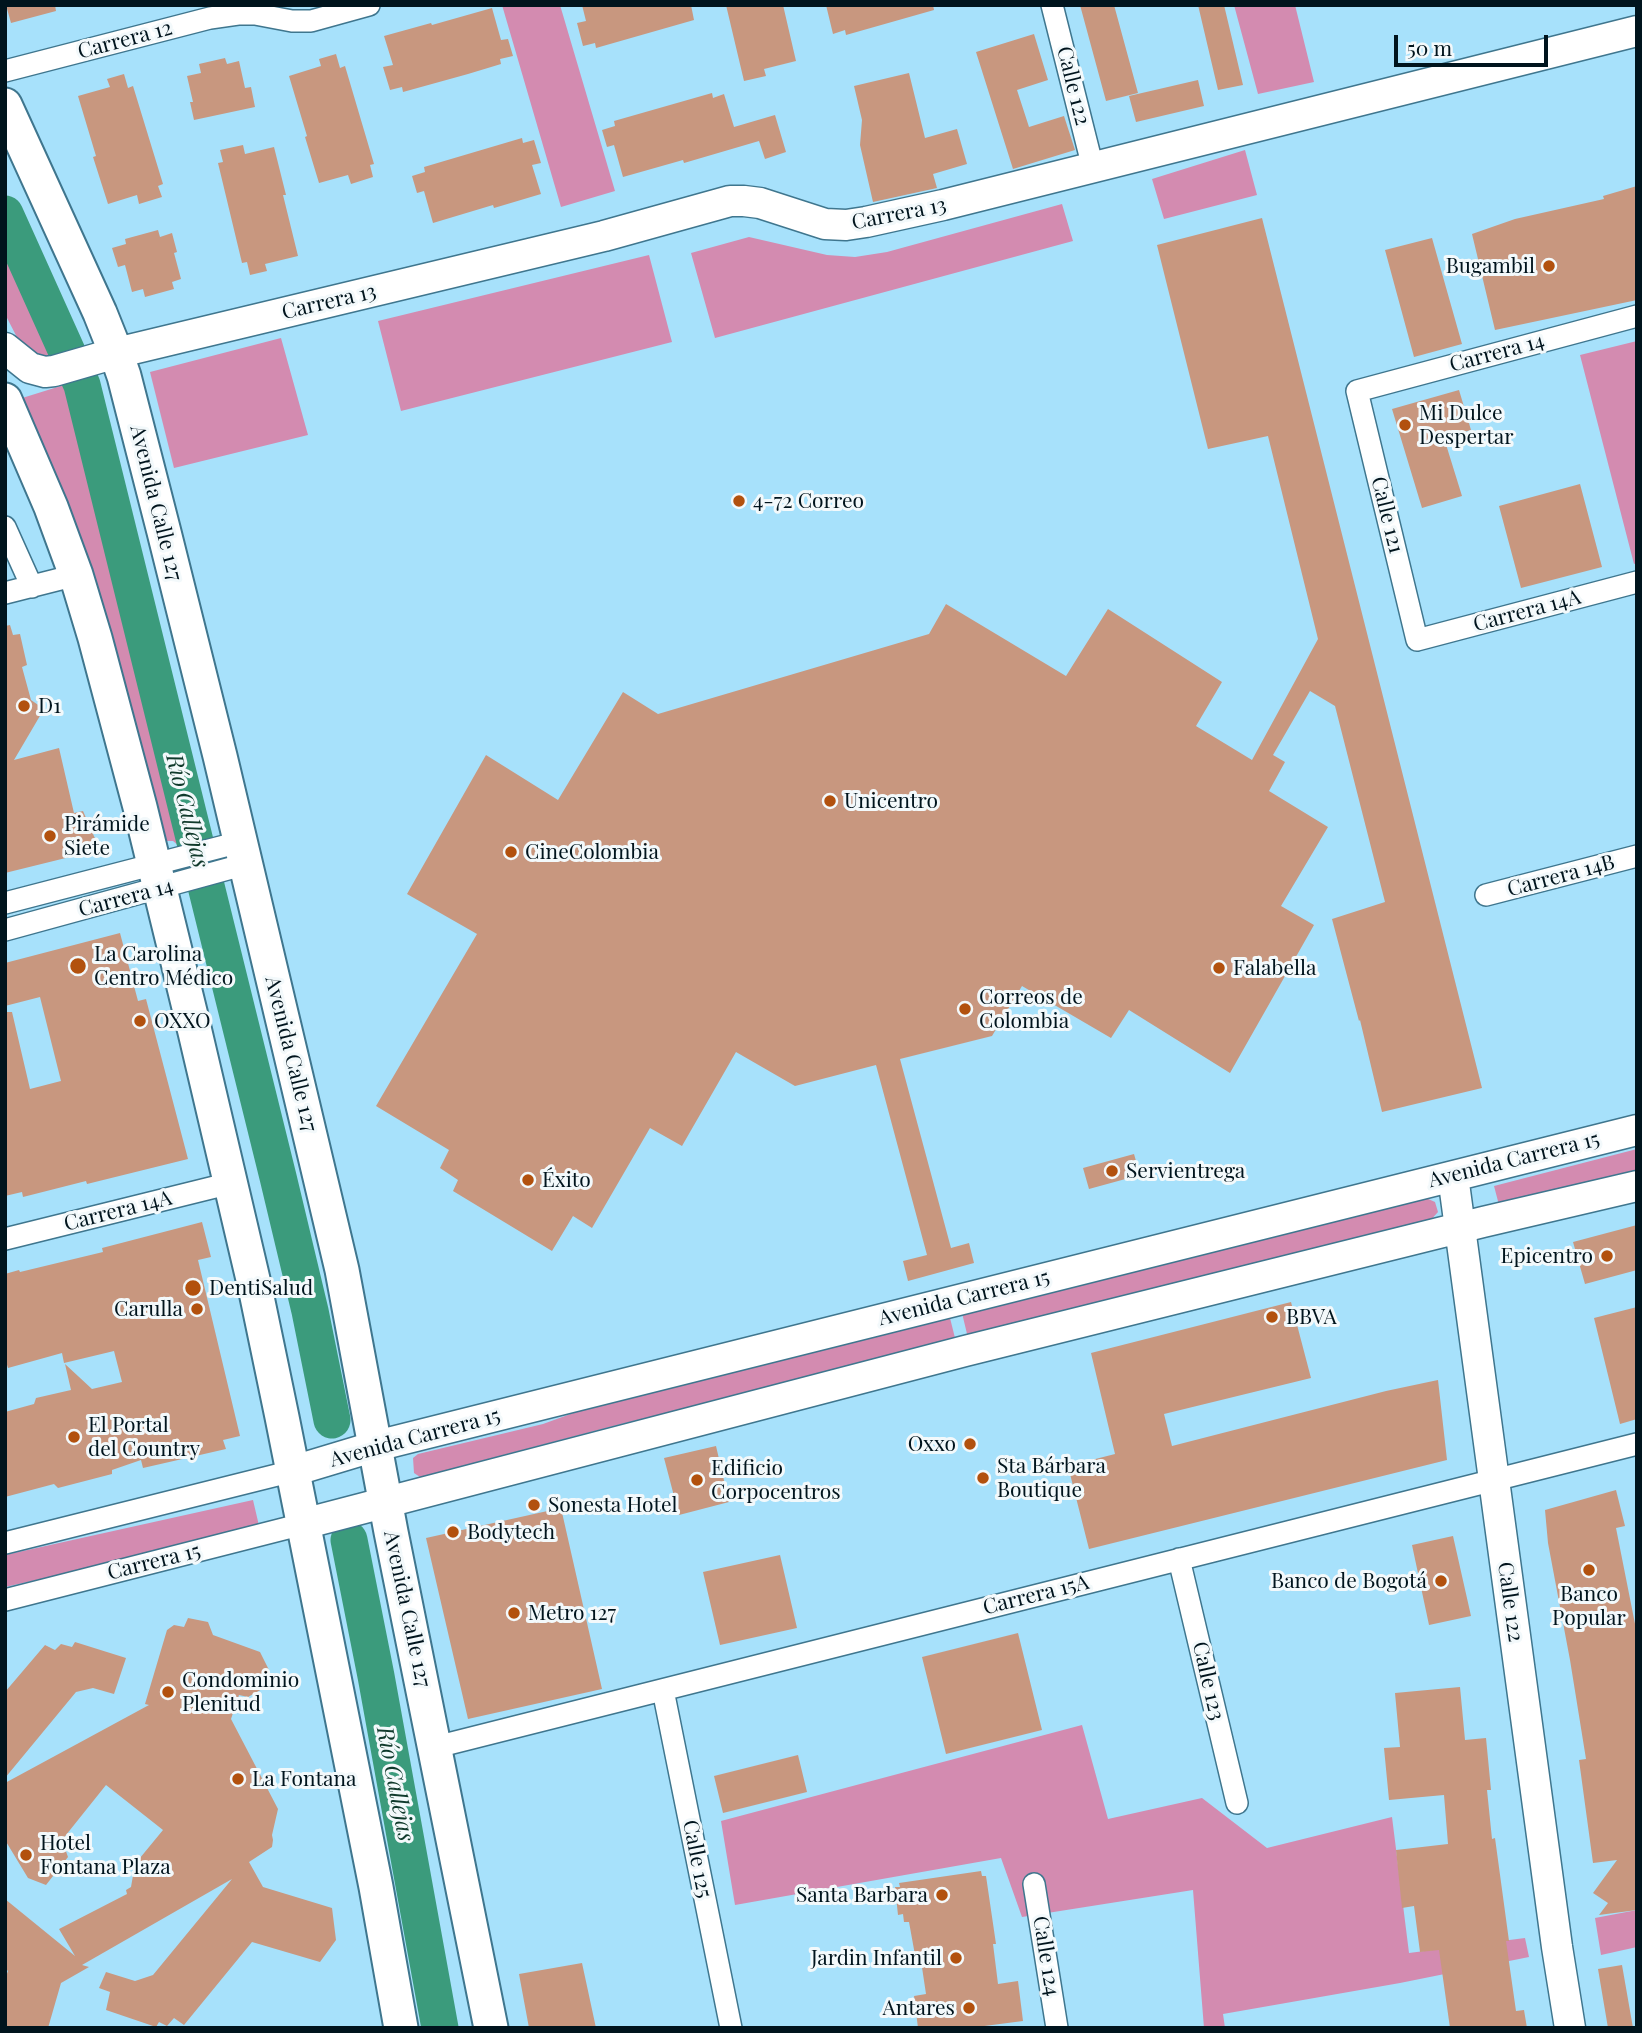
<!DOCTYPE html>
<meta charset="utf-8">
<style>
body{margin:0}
#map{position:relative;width:1642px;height:2033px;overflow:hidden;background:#a7e1fb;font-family:"Playfair Display",serif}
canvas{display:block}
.frame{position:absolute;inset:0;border:7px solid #00141d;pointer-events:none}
.scale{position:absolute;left:1394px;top:35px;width:154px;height:32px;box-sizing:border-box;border:4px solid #00141d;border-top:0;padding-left:9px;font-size:21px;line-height:24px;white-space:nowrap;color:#00141d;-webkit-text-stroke:5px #f3f9fb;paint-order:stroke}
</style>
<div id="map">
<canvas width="1642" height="2033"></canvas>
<div class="frame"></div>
<div class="scale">50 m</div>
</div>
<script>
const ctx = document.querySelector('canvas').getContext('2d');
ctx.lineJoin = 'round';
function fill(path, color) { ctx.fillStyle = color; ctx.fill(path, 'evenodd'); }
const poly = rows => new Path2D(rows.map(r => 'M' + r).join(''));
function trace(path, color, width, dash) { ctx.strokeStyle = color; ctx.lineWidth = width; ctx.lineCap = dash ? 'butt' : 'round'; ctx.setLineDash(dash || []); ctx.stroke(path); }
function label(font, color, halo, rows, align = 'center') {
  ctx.font = font + ' "Playfair Display",serif'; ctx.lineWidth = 6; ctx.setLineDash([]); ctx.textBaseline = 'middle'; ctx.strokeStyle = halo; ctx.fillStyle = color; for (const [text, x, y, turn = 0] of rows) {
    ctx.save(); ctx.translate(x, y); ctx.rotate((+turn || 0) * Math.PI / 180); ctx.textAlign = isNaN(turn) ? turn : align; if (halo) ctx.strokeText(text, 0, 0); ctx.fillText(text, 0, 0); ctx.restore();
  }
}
const green = poly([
 [502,5,560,5,615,191,561,207],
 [1234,5,1295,5,1314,82,1258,94],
 [1245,150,1257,195,1164,219,1152,179],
 [1062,204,1073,241,715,338,691,253,749,237,827,255,855,257,887,252],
 [5,238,31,292,56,355,42,359,24,351,5,314],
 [649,255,672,342,401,411,378,321],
 [281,338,308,435,174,468,150,372],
 [1637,341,1637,563,1634,564,1580,355],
 [64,385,100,524,179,846,173,841,166,841,114,648,19,399],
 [1637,1149,1637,1172,1499,1205,1494,1186],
 [1426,1198,1435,1202,1438,1212,1429,1222,968,1338,962,1313],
 [950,1318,956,1342,621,1424,420,1477,414,1473,413,1458,418,1454,543,1424,587,1408,863,1337],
 [253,1500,260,1530,5,1587,5,1555],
 [1082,1725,1108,1819,1202,1798,1267,1848,1392,1817,1409,1953,1525,1938,1529,1957,1400,1983,1223,2014,1225,2028,1204,2028,1193,1890,1022,1917,1001,1858,735,1905,721,1821],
 [1637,1910,1637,1947,1601,1955,1595,1918]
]);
const river = poly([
 [5,214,82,385,278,1177,310,1311,332,1420],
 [349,1540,376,1676,440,2028]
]);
const building = poly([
 [6,5,55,5,56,11,11,23],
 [582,5,691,5,694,20,596,48,595,43,583,46,577,23,586,21],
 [726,5,783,5,796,61,764,69,766,76,744,81],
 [826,5,933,5,934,10,846,35,845,30,833,34],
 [1080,5,1114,5,1138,93,1106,101],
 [1198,5,1224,5,1243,85,1218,90],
 [492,8,501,40,508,39,513,56,500,59,501,64,468,74,403,92,402,87,390,90,383,67,393,65,384,36,431,23,432,25],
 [1034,34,1048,80,1017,90,1029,127,1064,116,1075,150,1013,169,976,52],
 [336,54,340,68,345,66,374,164,370,165,373,177,351,184,348,175,319,183,305,137,307,136,289,76,321,66,319,59],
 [225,58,227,64,239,61,245,88,251,87,255,107,194,120,190,102,193,102,187,76,201,73,199,64],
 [909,73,925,138,957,129,967,164,933,174,937,188,873,202,860,145,862,120,854,86],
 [124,74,128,88,133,86,163,184,158,186,162,197,139,204,137,195,108,204,93,157,96,156,78,96,110,87,107,79],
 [1198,80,1204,106,1136,122,1129,96],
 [712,93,713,98,724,94,734,127,775,115,786,152,765,159,759,141,684,163,683,160,623,177,614,145,607,147,602,130,615,126,614,121],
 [522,138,523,143,534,140,541,163,532,165,541,194,494,208,493,205,433,223,424,191,417,193,412,176,425,172,424,167],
 [243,145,245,154,274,147,286,195,283,195,298,256,265,264,267,271,250,275,247,262,242,263,218,163,223,162,220,150],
 [1637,186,1637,300,1495,330,1472,234,1515,219,1604,199,1603,196],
 [1262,218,1482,1088,1382,1112,1360,1020,1359,1021,1332,919,1385,902,1335,706,1310,691,1273,755,1285,762,1269,791,1328,827,1281,906,1314,925,1230,1073,1129,1010,1111,1038,1022,986,992,1036,900,1059,951,1248,969,1243,974,1263,908,1281,903,1261,927,1255,876,1065,795,1086,736,1052,682,1146,650,1128,592,1228,573,1216,552,1251,453,1191,458,1180,440,1168,449,1150,376,1106,477,934,407,894,486,755,558,800,623,692,658,714,929,634,946,604,1066,676,1108,609,1222,682,1196,726,1252,760,1318,639,1268,436,1208,449,1157,245],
 [158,230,160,237,172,233,177,252,174,253,181,279,172,282,174,289,145,297,143,289,132,292,125,265,118,267,112,248,126,244,125,239],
 [1432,238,1462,344,1414,357,1385,250],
 [1459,390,1471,430,1444,438,1462,496,1422,508,1392,409],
 [1580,484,1602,567,1521,588,1499,506],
 [10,625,13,635,20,634,27,665,22,667,31,700,44,709,14,760,59,748,74,813,83,811,97,843,90,852,5,873,5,626],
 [120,933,138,1001,146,999,188,1159,87,1184,86,1181,23,1197,22,1192,5,1196,5,1012,12,1012,30,1089,61,1081,40,997,5,1006,5,963],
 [1134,1154,1140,1175,1089,1189,1083,1168],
 [202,1222,211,1257,198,1260,240,1436,223,1440,226,1449,143,1468,141,1460,112,1470,112,1474,58,1488,54,1484,5,1497,5,1412,34,1404,36,1398,71,1390,65,1364,92,1389,122,1382,114,1351,64,1363,62,1353,8,1368,5,1358,5,1274,19,1270,20,1272,103,1252,102,1248],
 [1637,1225,1637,1270,1585,1284,1573,1242],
 [1291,1302,1311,1378,1164,1414,1172,1446,1386,1391,1438,1380,1447,1460,1089,1549,1068,1466,1115,1454,1091,1353],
 [1637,1307,1637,1419,1620,1424,1594,1318],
 [716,1446,729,1502,679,1515,664,1458],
 [1616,1490,1625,1526,1616,1528,1637,1634,1637,1910,1599,1915,1608,1903,1593,1893,1617,1860,1593,1863,1579,1760,1586,1759,1570,1660,1548,1543,1545,1510],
 [561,1508,602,1689,468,1719,426,1538],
 [1453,1536,1471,1616,1429,1625,1412,1545],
 [780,1555,797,1628,720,1645,703,1572],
 [188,1618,208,1622,213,1635,260,1652,269,1670,264,1688,248,1697,239,1695,231,1719,278,1809,272,1835,273,1840,272,1847,249,1862,263,1887,332,1908,336,1940,320,1962,252,1942,184,2025,174,2018,167,2026,159,2022,156,2027,106,2010,110,1992,99,1988,106,1972,135,1981,153,1975,232,1879,82,1965,89,1967,61,1983,48,2028,5,2028,5,1979,8,1971,5,1968,5,1899,75,1956,59,1929,127,1894,126,1890,131,1887,135,1864,163,1830,106,1785,62,1840,68,1857,46,1885,28,1878,5,1840,5,1783,149,1705,145,1704,167,1630,174,1625,184,1627],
 [1018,1633,1042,1730,946,1754,922,1657],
 [75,1642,126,1658,114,1694,93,1688,76,1692,5,1778,5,1692,45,1645,55,1650,61,1644,72,1647],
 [1460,1687,1465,1740,1486,1738,1491,1790,1487,1790,1492,1839,1495,1838,1509,1941,1506,1941,1516,2011,1524,2010,1527,2028,1450,2028,1439,1950,1420,1952,1414,1906,1402,1908,1396,1850,1448,1844,1444,1795,1389,1800,1384,1748,1400,1747,1395,1693],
 [798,1755,807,1792,723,1813,714,1776],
 [981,1871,982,1876,986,1876,996,1944,993,1944,998,1984,1018,1981,1023,2021,969,2028,918,2028,914,1996,926,1994,920,1954,915,1955,909,1922,904,1922,903,1914,898,1915,895,1887,900,1887,899,1883],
 [582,1963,596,2028,529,2028,519,1974],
 [1622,1965,1633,2028,1608,2028,1598,1969]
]);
const street = poly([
 [1052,5,1093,168],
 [5,71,210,18,238,14,255,14,292,21,311,21,369,5],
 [1637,316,1357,391,1417,640,1637,582],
 [5,527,32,587],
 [5,593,76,575],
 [1486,895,1637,856],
 [5,903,240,842],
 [5,930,246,864],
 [5,1239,231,1183],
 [5,1543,293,1471],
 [1179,1559,1237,1803],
 [5,1600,303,1524],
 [663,1690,731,2028],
 [436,1747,1637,1444],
 [1034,1884,1057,2028]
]);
const secondary = poly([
 [5,348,30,368,45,372,54,371,116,353,604,236,730,201,744,201,760,203,825,224,846,225,866,222,943,205,1637,31],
 [1453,1176,1557,1947,1570,2028],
 [293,1471,376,1446,1637,1130],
 [303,1524,965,1351,1483,1222,1637,1186]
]);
const primary = poly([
 [5,105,100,313,116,353,124,376,164,532,220,756,342,1270,391,1532,491,2028],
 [5,400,51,507,76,575,95,638,140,807,195,1032,256,1292,282,1417,376,1887,401,2028]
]);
const markers = [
 [1549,266,7,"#b2510e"],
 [1405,425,7,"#b2510e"],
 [739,501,7,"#b2510e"],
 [24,706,7,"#b2510e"],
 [830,801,7,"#b2510e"],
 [50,836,7,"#b2510e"],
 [511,852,7,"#b2510e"],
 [78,966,9,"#b2510e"],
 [1219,968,7,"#b2510e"],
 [965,1009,7,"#b2510e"],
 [140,1021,7,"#b2510e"],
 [1112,1171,7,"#b2510e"],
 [528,1180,7,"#b2510e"],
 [1607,1256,7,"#b2510e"],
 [193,1288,9,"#b2510e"],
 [197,1309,7,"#b2510e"],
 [1272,1317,7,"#b2510e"],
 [74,1437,7,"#b2510e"],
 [970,1444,7,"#b2510e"],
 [983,1478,7,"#b2510e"],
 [697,1480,7,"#b2510e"],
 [534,1505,7,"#b2510e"],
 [453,1532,7,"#b2510e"],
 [1589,1570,7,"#b2510e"],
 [1441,1581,7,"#b2510e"],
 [514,1613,7,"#b2510e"],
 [168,1692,7,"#b2510e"],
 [238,1779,7,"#b2510e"],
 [26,1855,7,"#b2510e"],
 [942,1895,7,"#b2510e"],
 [956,1958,7,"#b2510e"],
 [969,2008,7,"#b2510e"]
];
const streetNames = [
 ["Carrera 12",125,40,-15],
 ["Calle 122",1073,86,76],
 ["Carrera 13",899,214,-11],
 ["Carrera 13",329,302,-13],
 ["Carrera 14",1497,353,-15],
 ["Avenida Calle 127",156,503,76],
 ["Calle 121",1387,515,76],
 ["Carrera 14A",1527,611,-15],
 ["Carrera 14B",1561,876,-15],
 ["Carrera 14",126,898,-15],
 ["Avenida Calle 127",291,1054,76],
 ["Avenida Carrera 15",1514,1160,-14],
 ["Carrera 14A",118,1211,-14],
 ["Avenida Carrera 15",964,1298,-14],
 ["Avenida Carrera 15",415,1438,-15],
 ["Carrera 15",154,1562,-14],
 ["Carrera 15A",1036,1595,-14],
 ["Calle 122",1510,1602,82],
 ["Avenida Calle 127",407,1609,78],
 ["Calle 123",1208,1681,77],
 ["Calle 125",697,1859,79],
 ["Calle 124",1046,1956,81]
];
const poiNames = [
 ["Bugambil",1535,266,"right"],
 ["Mi Dulce",1419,413],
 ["Despertar",1419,437],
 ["4-72 Correo",753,501],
 ["D1",38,706],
 ["Unicentro",844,801],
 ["Pirámide",64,824],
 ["Siete",64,848],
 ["CineColombia",525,852],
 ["La Carolina",94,954],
 ["Centro Médico",94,978],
 ["Falabella",1233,968],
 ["Correos de",979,997],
 ["Colombia",979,1021],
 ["OXXO",154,1021],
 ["Servientrega",1126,1171],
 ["Éxito",542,1180],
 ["Epicentro",1593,1256,"right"],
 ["DentiSalud",209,1288],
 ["Carulla",183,1309,"right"],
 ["BBVA",1286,1317],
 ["El Portal",88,1425],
 ["del Country",88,1449],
 ["Oxxo",956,1444,"right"],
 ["Sta Bárbara",997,1466],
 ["Boutique",997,1490],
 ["Edificio",711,1468],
 ["Corpocentros",711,1492],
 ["Sonesta Hotel",548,1505],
 ["Bodytech",467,1532],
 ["Banco de Bogotá",1427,1581,"right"],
 ["Banco",1589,1594,"center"],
 ["Popular",1589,1618,"center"],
 ["Metro 127",528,1613],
 ["Condominio",182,1680],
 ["Plenitud",182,1704],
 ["La Fontana",252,1779],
 ["Hotel",40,1843],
 ["Fontana Plaza",40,1867],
 ["Santa Barbara",928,1895,"right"],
 ["Jardin Infantil",942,1958,"right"],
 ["Antares",955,2008,"right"]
];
const waterNames = [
 ["Río Callejas",187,811,76],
 ["Río Callejas",395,1784,79]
];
fill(green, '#d38bb0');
trace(river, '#3b9b7c', 37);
fill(building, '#c8977f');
trace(street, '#3f768e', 24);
trace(secondary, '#3f768e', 33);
trace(primary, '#3f768e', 37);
trace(street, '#fff', 21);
trace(secondary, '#fff', 30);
trace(primary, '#fff', 33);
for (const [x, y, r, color] of markers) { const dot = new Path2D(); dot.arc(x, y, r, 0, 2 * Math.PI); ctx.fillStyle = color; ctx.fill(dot); trace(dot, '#f3f9fb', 2.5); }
label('21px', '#00141d', '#f3f9fb', streetNames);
label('21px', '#00141d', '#f3f9fb', poiNames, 'left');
label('italic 23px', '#103a2c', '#f3f9fb', waterNames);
</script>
